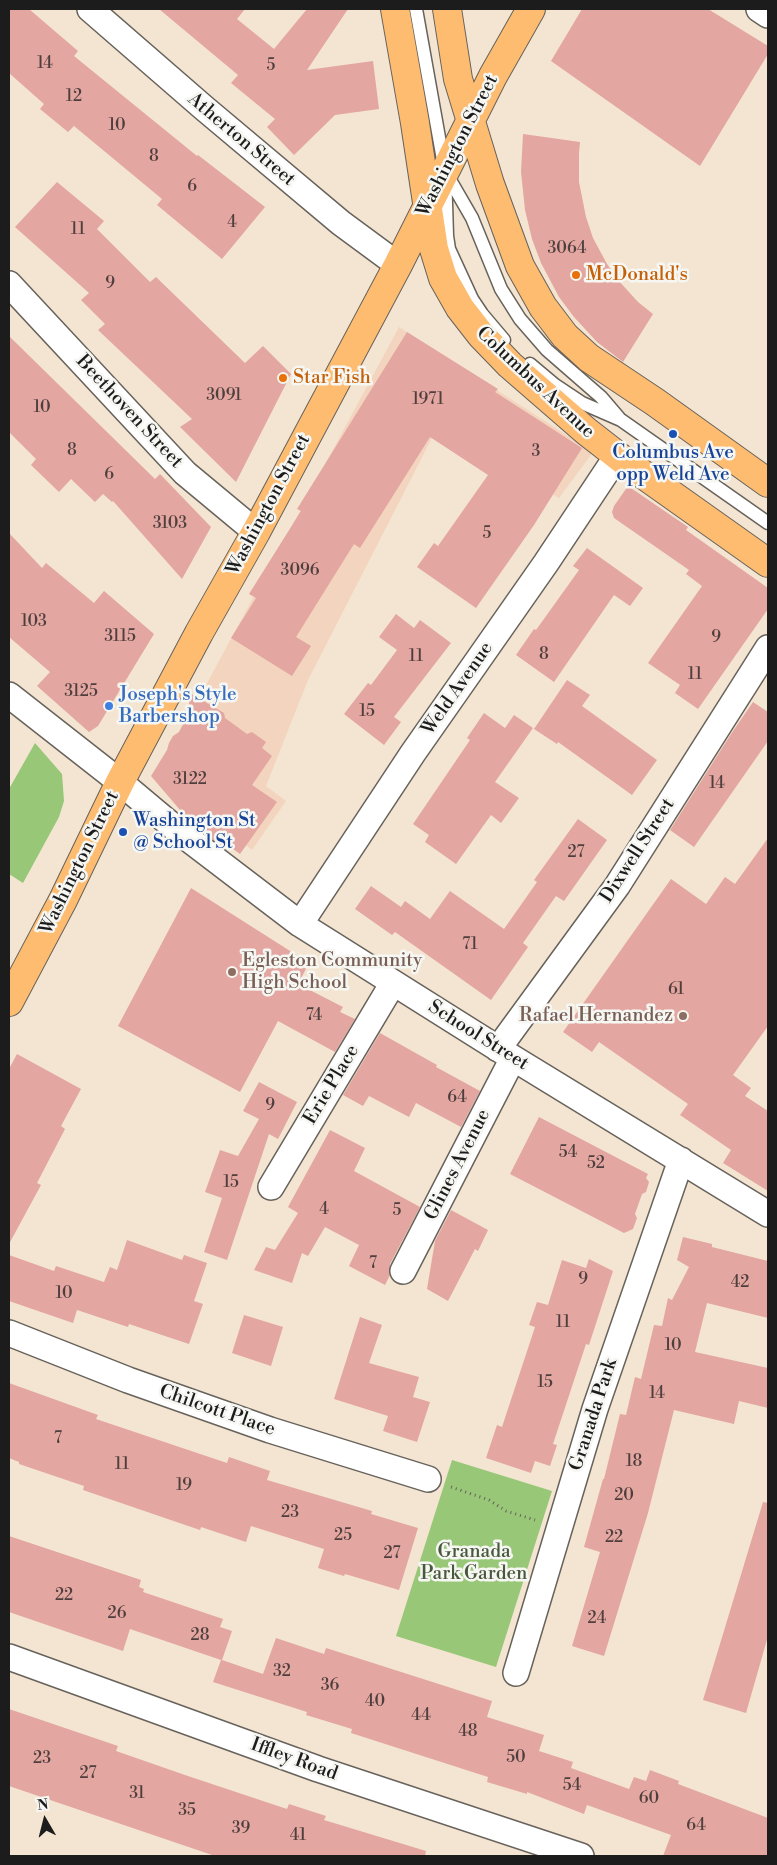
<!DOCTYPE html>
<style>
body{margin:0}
#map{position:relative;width:777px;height:1865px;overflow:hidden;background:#f3e5d1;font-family:"Libre Bodoni",serif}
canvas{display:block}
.frame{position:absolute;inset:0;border:10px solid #1c1c1c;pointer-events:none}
.north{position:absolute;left:20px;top:1795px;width:50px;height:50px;-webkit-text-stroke:4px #f6f6f2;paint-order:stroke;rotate:352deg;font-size:14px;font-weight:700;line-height:20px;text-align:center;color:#1c1c1c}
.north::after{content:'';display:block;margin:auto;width:18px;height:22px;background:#1c1c1c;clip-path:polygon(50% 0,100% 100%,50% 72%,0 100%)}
</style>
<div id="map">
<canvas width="777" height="1865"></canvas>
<div class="frame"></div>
<div class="north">N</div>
</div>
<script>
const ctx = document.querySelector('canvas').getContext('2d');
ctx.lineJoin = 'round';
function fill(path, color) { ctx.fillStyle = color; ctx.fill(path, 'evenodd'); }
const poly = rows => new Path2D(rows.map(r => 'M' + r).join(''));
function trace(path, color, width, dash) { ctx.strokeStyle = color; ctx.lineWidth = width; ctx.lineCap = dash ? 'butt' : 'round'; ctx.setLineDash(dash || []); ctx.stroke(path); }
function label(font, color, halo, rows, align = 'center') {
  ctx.font = font + ' "Libre Bodoni",serif'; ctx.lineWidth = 5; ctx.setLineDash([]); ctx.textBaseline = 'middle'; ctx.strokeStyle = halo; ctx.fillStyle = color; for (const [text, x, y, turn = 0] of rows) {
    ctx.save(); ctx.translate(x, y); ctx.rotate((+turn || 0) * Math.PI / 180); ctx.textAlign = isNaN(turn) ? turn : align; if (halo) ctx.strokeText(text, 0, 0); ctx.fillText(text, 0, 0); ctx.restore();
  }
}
const built = poly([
 [399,327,593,452,559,498,435,432,308,680,266,786,286,801,252,850,157,776]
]);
const green = poly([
 [35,743,62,774,64,801,59,817,23,883,9,874,9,789],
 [452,1460,552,1491,496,1667,396,1636]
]);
const building = poly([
 [9,9,29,9,78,51,74,56,197,156,198,155,265,207,222,259,157,205,162,199,74,126,68,132,40,109,44,104,9,73],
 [159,9,245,9,237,19,274,49,307,9,348,9,307,70,373,61,379,109,335,115,294,155,267,127,275,119,231,83,238,75],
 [582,9,708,9,768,46,768,54,700,166,551,61],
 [523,134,580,142,579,153,579,182,586,217,593,238,607,264,618,280,638,302,653,314,623,362,597,342,574,317,559,297,541,263,532,239,525,210,521,172],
 [57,182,104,221,97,229,150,282,156,277,245,363,263,346,291,374,236,482,180,427,192,419,98,330,105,324,81,300,89,293,15,227],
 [407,332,498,389,495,392,582,448,534,525,476,608,417,567,434,543,438,546,488,475,430,437,360,548,354,544,296,637,311,646,292,676,231,638,256,598,249,594,301,511,297,509],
 [9,336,155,479,160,474,211,527,182,579,113,501,112,502,103,494,95,502,71,479,59,492,31,465,36,459,9,432],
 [628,486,688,527,686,530,768,588,768,609,698,709,675,693,680,685,648,663,702,586,686,574,689,570,614,518,612,512,614,506],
 [9,533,42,568,46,563,94,603,104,591,154,634,98,726,89,732,37,686,50,672,9,637],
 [587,548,643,588,630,606,614,595,554,682,516,655,534,629,536,630,579,570,573,566],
 [396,614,414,628,420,620,451,643,394,717,401,722,384,745,344,714,368,683,371,685,397,650,379,637],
 [567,680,590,695,582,706,657,760,632,795,558,742,557,744,534,729],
 [188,692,224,713,225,718,247,734,252,732,266,742,262,748,272,756,252,785,277,802,240,854,226,844,220,845,212,839,211,834,186,817,151,776,167,750,169,743,173,736,179,732,190,711],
 [753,702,768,712,768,741,694,847,670,830,731,734],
 [484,713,505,728,514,715,533,728,495,782,519,798,501,823,491,815,456,864,425,842,429,835,413,824,470,740,467,738],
 [578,819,607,840,564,901,556,896,523,943,528,947,491,1000,395,932,392,935,355,909,371,886,401,907,405,901,430,919,450,891,504,929,537,882,534,880],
 [768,838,768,1026,733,1075,751,1088,745,1096,768,1111,768,1191,723,1163,731,1150,680,1115,688,1104,599,1042,592,1052,563,1032,671,879,706,904,725,877,735,884],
 [191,888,309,963,298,984,343,1007,340,1012,355,1019,335,1052,278,1021,240,1092,118,1026],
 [380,1033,437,1065,436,1067,480,1091,461,1127,416,1103,409,1117,369,1096,363,1106,343,1095],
 [17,1054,81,1089,61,1126,65,1129,37,1183,41,1185,9,1244,9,1069],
 [259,1082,297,1102,278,1139,269,1134,227,1260,204,1252,222,1198,205,1192,220,1150,238,1156,259,1119,243,1111],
 [539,1117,648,1174,646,1178,649,1182,646,1192,642,1194,635,1214,637,1218,633,1229,624,1233,510,1174],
 [330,1130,365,1148,354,1171,420,1207,390,1264,390,1275,385,1285,349,1266,359,1245,325,1227,308,1256,302,1253,292,1283,254,1270,266,1247,275,1250,298,1213,288,1207],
 [451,1210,488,1230,478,1251,475,1249,448,1301,427,1289,435,1241],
 [683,1237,712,1244,712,1247,768,1261,768,1318,707,1303,695,1352,768,1368,768,1408,739,1401,734,1424,674,1410,648,1513,604,1656,572,1646,600,1552,584,1547,603,1479,604,1479,620,1414,626,1415,635,1377,641,1379,654,1325,662,1326,668,1298,672,1300,689,1267,677,1260],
 [127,1240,182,1260,184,1255,207,1263,194,1301,203,1304,189,1344,129,1324,128,1327,77,1310,73,1323,9,1301,9,1255,54,1271,56,1266,104,1282,110,1267,117,1270],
 [589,1259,613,1271,589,1345,586,1344,553,1444,557,1445,550,1466,535,1461,531,1473,486,1458,497,1425,502,1427,535,1327,529,1325,537,1302,548,1305,562,1260,586,1268],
 [244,1315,283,1327,271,1366,232,1353],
 [360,1317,382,1325,369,1363,419,1377,413,1397,430,1402,417,1442,383,1431,388,1416,334,1399],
 [9,1383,98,1415,96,1419,227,1463,229,1457,270,1471,267,1480,372,1511,371,1514,418,1528,399,1590,345,1574,344,1576,318,1568,324,1549,251,1526,246,1542,201,1527,200,1530,83,1490,84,1486,19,1464,19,1462,9,1458],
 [763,1502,768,1503,768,1636,746,1713,703,1700],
 [9,1536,141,1580,139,1587,144,1589,143,1592,223,1619,220,1627,232,1631,222,1660,263,1674,276,1638,324,1654,326,1648,492,1701,487,1717,544,1735,539,1751,573,1762,571,1768,629,1789,634,1777,646,1781,650,1770,679,1781,678,1784,768,1818,768,1856,663,1856,671,1835,587,1805,584,1814,527,1792,527,1794,487,1782,488,1777,351,1733,352,1729,306,1715,307,1712,213,1682,221,1660,130,1629,123,1651,9,1612],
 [9,1709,118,1746,116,1751,185,1775,287,1809,289,1804,326,1816,324,1820,426,1851,425,1856,215,1856,9,1786]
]);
const path = poly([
 [451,1487,489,1500,506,1511,535,1520]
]);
const lane = poly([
 [416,9,445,171,447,236,449,249,472,299,482,314,504,340],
 [446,173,472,218,501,289,520,319,547,350,601,397,619,418],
 [530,364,555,385,582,403,621,420,768,523]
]);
const street = poly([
 [90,9,204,108,341,223,398,265],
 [759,9,768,15],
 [9,284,185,473,256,532],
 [9,695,120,782,182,834,300,924,513,1058,768,1214],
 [300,924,413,753,546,563,617,456],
 [498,1049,617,886,768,648],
 [271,1187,393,983],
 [403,1271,513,1058],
 [9,1333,128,1380,270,1430,428,1479],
 [9,1657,318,1769,581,1856],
 [516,1673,595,1409,681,1160]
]);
const primary = poly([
 [395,9,415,123,434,249,443,278,460,308,481,335,510,365,586,431,627,463,768,563],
 [447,9,458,79,490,184,520,266,543,307,565,336,589,358,655,402,768,483],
 [9,1002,63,900,120,782,199,633,256,532,398,265,493,76,531,9]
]);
const markers = [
 [576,275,5,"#e8710a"],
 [283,378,5,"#e8710a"],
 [673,434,5,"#1a4fb4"],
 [109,706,5,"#3f7fe0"],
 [123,832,5,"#1a4fb4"],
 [232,972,5,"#8d6e63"],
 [683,1016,5,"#8d6e63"]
];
const numberNames = [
 ["14",45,64],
 ["5",271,66],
 ["12",74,97],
 ["10",117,126],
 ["8",154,157],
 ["6",192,187],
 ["4",232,223],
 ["11",78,230],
 ["3064",567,249],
 ["9",110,284],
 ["3091",224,396],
 ["1971",428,400],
 ["10",42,408],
 ["8",72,451],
 ["3",536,452],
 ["6",109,475],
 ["3103",170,524],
 ["5",487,534],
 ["3096",300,571],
 ["103",34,622],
 ["3115",120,637],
 ["9",716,638],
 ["8",544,655],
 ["11",416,657],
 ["11",695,675],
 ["3125",81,692],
 ["15",367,712],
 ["3122",190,780],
 ["14",717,784],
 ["27",576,853],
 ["71",470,945],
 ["61",676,990],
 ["74",314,1016],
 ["64",457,1098],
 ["9",270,1106],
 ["54",568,1153],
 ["52",596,1164],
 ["15",231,1183],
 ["4",324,1210],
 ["5",397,1211],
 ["7",373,1264],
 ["9",583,1280],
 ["42",740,1283],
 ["10",64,1294],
 ["11",563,1323],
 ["10",673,1346],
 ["15",545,1383],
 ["14",657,1394],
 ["7",58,1439],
 ["18",634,1462],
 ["11",122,1465],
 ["19",184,1486],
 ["20",624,1496],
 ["23",290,1513],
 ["25",343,1536],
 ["22",614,1538],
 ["27",392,1554],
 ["22",64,1596],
 ["26",117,1614],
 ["24",597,1619],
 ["28",200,1636],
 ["32",282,1672],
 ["36",330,1686],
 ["40",375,1702],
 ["44",421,1716],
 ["48",468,1732],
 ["50",516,1758],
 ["23",42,1759],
 ["27",88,1774],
 ["54",572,1786],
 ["31",137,1794],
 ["60",649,1799],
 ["35",187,1811],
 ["64",696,1826],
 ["39",241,1829],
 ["41",298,1836]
];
const streetNames = [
 ["Atherton Street",241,140,40],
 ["Washington Street",458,146,-63],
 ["Columbus Avenue",535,383,43],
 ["Beethoven Street",129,412,47],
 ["Washington Street",269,505,-62],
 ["Weld Avenue",458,689,-55],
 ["Dixwell Street",638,851,-57],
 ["Washington Street",80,863,-64],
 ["School Street",478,1036,32],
 ["Erie Place",332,1085,-59],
 ["Glines Avenue",458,1165,-63],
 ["Chilcott Place",217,1411,19],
 ["Granada Park",594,1415,-72],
 ["Iffley Road",294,1760,20]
];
const foodNames = [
 ["McDonald's",586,275],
 ["Star Fish",293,378]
];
const transitNames = [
 ["Columbus Ave",673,453],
 ["opp Weld Ave",673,475],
 ["Washington St",133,821,"left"],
 ["@ School St",133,843,"left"]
];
const shopNames = [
 ["Joseph's Style",119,695],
 ["Barbershop",119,717]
];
const educationNames = [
 ["Egleston Community",242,961],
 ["High School",242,983],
 ["Rafael Hernandez",673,1016,"right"]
];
const parkNames = [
 ["Granada",474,1552],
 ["Park Garden",474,1574]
];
fill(built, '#f3d4bf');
fill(green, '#97c777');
fill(building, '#e3a6a0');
trace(lane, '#67625b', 15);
trace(street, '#67625b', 28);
trace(primary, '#67625b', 30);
trace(path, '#67625b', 3, [1, 4]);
trace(lane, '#fff', 12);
trace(street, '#fff', 25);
trace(primary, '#febc70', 28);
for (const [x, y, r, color] of markers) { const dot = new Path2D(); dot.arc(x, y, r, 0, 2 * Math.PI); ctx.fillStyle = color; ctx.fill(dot); trace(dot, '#f6f6f2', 2); }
label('16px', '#4e3e3d', null, numberNames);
label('19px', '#1c1c1c', '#f6f6f2', streetNames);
label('19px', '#c56008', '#f6f6f2', foodNames, 'left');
label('19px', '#164399', '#f6f6f2', transitNames);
label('19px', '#366cbe', '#f6f6f2', shopNames, 'left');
label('19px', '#785e54', '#f6f6f2', educationNames, 'left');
label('19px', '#47583c', '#f6f6f2', parkNames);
</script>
